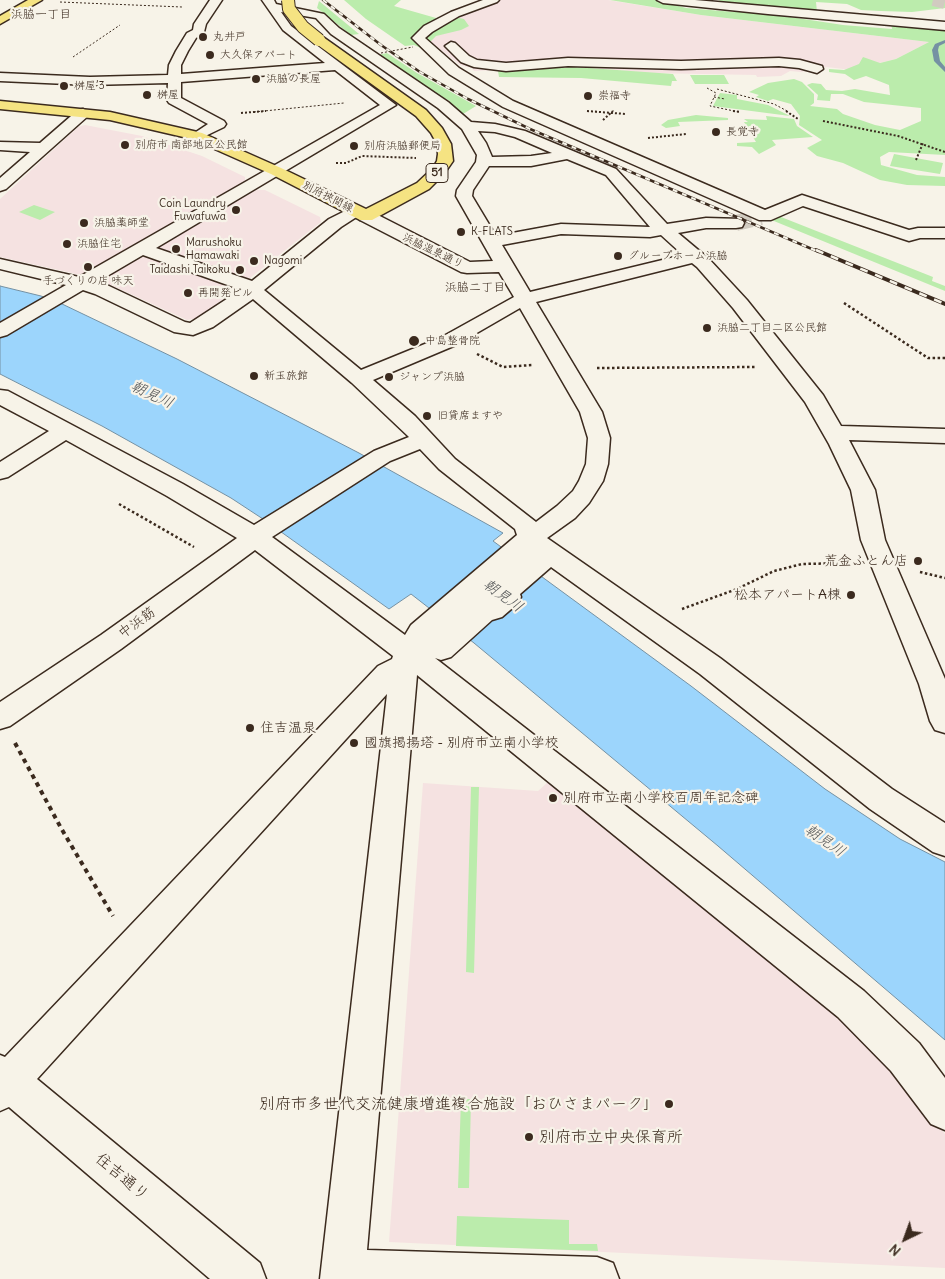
<!DOCTYPE html>
<meta charset="utf-8">
<style>
body{margin:0}
#map{position:relative;width:945px;height:1279px;overflow:hidden;background:#f7f3e8;font-family:Delius,sans-serif}
canvas{display:block}
.north{position:absolute;left:880px;top:1214px;width:50px;height:50px;-webkit-text-stroke:4px #f7f3e8;paint-order:stroke;rotate:222deg;font-size:14px;font-weight:700;line-height:20px;text-align:center;color:#3b2a1e}
.north::after{content:'';display:block;margin:auto;width:18px;height:22px;background:#3b2a1e;clip-path:polygon(50% 0,100% 100%,50% 72%,0 100%)}
</style>
<div id="map">
<canvas width="945" height="1279"></canvas>
<div class="north">N</div>
</div>
<script>
const ctx = document.querySelector('canvas').getContext('2d');
ctx.lineJoin = 'round';
function fill(path, color) { ctx.fillStyle = color; ctx.fill(path, 'evenodd'); }
const poly = rows => new Path2D(rows.map(r => 'M' + r).join(''));
function trace(path, color, width, dash) { ctx.strokeStyle = color; ctx.lineWidth = width; ctx.lineCap = dash ? 'butt' : 'round'; ctx.setLineDash(dash || []); ctx.stroke(path); }
function label(font, color, halo, rows, align = 'center') {
  ctx.font = font + ' Delius,"Klee One",sans-serif'; ctx.lineWidth = 4.5; ctx.setLineDash([]); ctx.textBaseline = 'middle'; ctx.strokeStyle = halo; ctx.fillStyle = color; for (const [text, x, y, turn = 0] of rows) {
    ctx.save(); ctx.translate(x, y); ctx.rotate((+turn || 0) * Math.PI / 180); ctx.textAlign = isNaN(turn) ? turn : align; if (halo) ctx.strokeText(text, 0, 0); ctx.fillText(text, 0, 0); ctx.restore();
  }
}
const built = poly([
 [500,0,608,0,701,15,929,42,896,59,851,70,827,67,801,72,790,71,781,76,757,77,756,75,649,73,575,67,474,71,472,68,460,65,436,46,430,47,424,35,458,15],
 [85,125,142,136,202,156,245,177,245,180,258,190,265,190,320,217,321,222,199,318,187,320,111,285,72,273,0,257,0,199,78,127],
 [548,782,762,950,838,1013,914,1092,945,1134,945,1268,389,1242,423,783,538,791]
]);
const green = poly([
 [344,0,401,0,394,6,436,18,447,16,416,36,428,51,414,45,405,46,366,19],
 [610,0,656,0,686,8,734,12,744,10,843,25,892,29,891,22,945,27,945,155,889,152,880,157,881,165,917,175,945,177,945,186,907,185,880,180,843,163,817,156,807,148,822,140,799,125,800,116,791,104,773,99,768,101,756,97,759,95,749,92,768,83,794,79,802,82,814,94,814,103,810,106,837,109,843,114,875,125,900,130,921,121,921,108,864,102,843,94,831,94,830,101,817,100,818,95,807,85,812,83,821,84,826,90,842,91,855,89,890,95,889,85,866,76,854,80,845,74,829,72,829,69,844,70,859,64,863,57,880,63,896,59,929,42,701,15],
 [720,0,945,0,945,8,912,12,881,11,861,10,847,4,816,2,817,12,714,4],
 [319,1,359,34,351,35,317,8],
 [455,17,464,19,469,26,461,30,436,36,431,41,426,43,424,35],
 [387,53,417,73,476,106,463,114,449,103,450,101,436,94,378,55],
 [575,67,673,74,677,81,672,81,671,86,581,78,499,77,498,71],
 [690,75,724,75,729,84,695,84],
 [720,93,737,95,737,99,768,105,790,116,713,106],
 [696,115,728,118,728,120,678,122,680,126,666,128,661,125,668,120],
 [766,116,794,119,797,126,813,137,772,140,776,145,759,154,752,147,737,146,737,143,756,142,744,122,748,122,744,119,767,120],
 [894,154,943,163,940,174,890,166],
 [34,205,55,212,40,220,19,212],
 [776,215,933,277,932,281,945,286,945,291,769,219],
 [471,787,479,787,474,973,466,972],
 [461,1099,471,1099,469,1188,458,1188],
 [457,1216,569,1220,569,1244,597,1244,598,1251,456,1246]
]);
const water = poly([
 [0,286,41,296,60,303,177,359,359,453,503,533,493,541,691,686,825,789,900,839,945,862,945,1040,718,846,474,643,411,594,389,609,263,519,231,498,102,426,0,374,0,286]
]);
const stream = poly([
 [945,40,945,43,939,46,938,50,940,61,945,67,945,72,934,61,932,50,935,44,945,40]
]);
const minorTunnel = poly([
 [736,223,761,217]
]);
const majorTunnel = poly([
 [933,0,945,3]
]);
const pathFar3 = poly([
 [60,2,182,7],
 [73,57,120,25],
 [707,88,716,93,710,106,739,112],
 [717,89,774,104,789,112],
 [714,97,725,99],
 [587,111,597,112],
 [254,112,344,103],
 [612,112,614,110]
]);
const pathFar2 = poly([
 [587,111,626,114],
 [733,111,740,112],
 [786,111,798,119],
 [241,113,266,111],
 [603,120,613,111],
 [823,121,898,136,945,152],
 [648,138,686,134],
 [916,160,923,143],
 [336,163,346,163,362,156,416,158]
]);
const pathFar1 = poly([
 [844,303,928,358,945,358],
 [477,354,503,367,533,365],
 [597,368,755,367],
 [119,504,194,547],
 [920,572,945,578],
 [682,609,737,589,774,571,802,564,850,563]
]);
const path = poly([
 [15,743,61,828,113,916]
]);
const minor = poly([
 [210,0,222,0,206,24,204,32,196,38,188,51,181,65,181,74,325,63,283,30,262,0,274,0,276,4,324,14,339,28,448,102,471,122,495,124,525,131,616,169,667,224,706,218,742,219,744,223,742,227,736,228,706,228,678,233,709,259,747,300,823,395,841,426,945,429,945,443,849,440,875,490,885,540,945,679,945,733,935,730,930,721,919,684,861,540,851,490,829,444,805,402,733,308,697,267,692,263,536,302,602,412,610,438,608,464,603,481,589,503,575,518,547,538,720,658,892,789,945,823,945,856,933,852,870,809,700,674,551,567,520,594,521,597,517,604,502,617,492,620,451,657,441,660,435,658,864,991,919,1043,945,1078,945,1130,931,1124,891,1071,838,1017,417,675,367,1250,597,1257,613,1263,619,1279,320,1279,387,694,37,1079,260,1263,266,1279,210,1279,9,1107,0,1111,0,1055,5,1057,378,666,392,659,393,656,255,550,121,649,10,726,0,729,0,702,101,635,237,538,167,496,66,440,8,477,0,479,0,462,49,431,0,405,0,390,8,391,183,484,254,525,374,451,409,437,352,383,253,299,213,327,193,335,174,332,95,294,83,290,7,335,0,337,0,323,66,285,0,269,0,259,79,277,380,105,335,70,181,82,181,98,224,121,226,124,224,127,197,140,192,139,190,136,208,124,169,103,167,100,168,83,90,85,0,81,0,73,90,77,168,75,169,65,176,51,187,33,193,30,194,24,210,0],
 [281,12,316,18,331,34,438,108,462,129,477,155,476,162,457,190,456,196,493,261,470,262,372,212,363,212,361,208,355,206,329,219,252,281,156,248,396,105,291,26,281,12],
 [478,131,495,132,515,137,552,153,531,156,492,157,486,143,478,131],
 [567,159,606,175,650,227,561,224,496,236,472,196,473,190,489,166,531,166,567,159],
 [358,216,360,220,461,272,467,273,499,272,514,297,442,337,361,370,264,290,341,227,358,216],
 [561,234,650,237,661,235,683,255,530,292,502,245,561,234],
 [143,255,236,288,242,289,190,323,185,322,109,286,97,282,143,255],
 [520,308,580,412,588,438,586,464,579,481,573,491,557,506,536,522,455,459,415,416,373,380,456,345,520,308],
 [420,449,439,469,515,529,517,535,411,625,405,635,272,537,390,461,420,449],
 [483,0,499,0,497,2,459,16,432,32,425,38,459,68,513,101,765,210,802,195,909,230,918,228,945,228,945,238,920,238,909,241,803,206,771,220,759,220,503,107,449,74,412,38,424,26,451,12,483,0],
 [657,0,695,0,945,22,945,30,768,14,663,3,657,0],
 [451,42,455,43,469,56,477,60,506,63,568,58,681,61,779,58,800,60,822,66,823,69,817,73,799,68,779,66,681,69,568,66,506,71,474,67,461,62,445,46,451,42],
 [83,109,90,113,88,116,6,189,0,191,0,178,30,152,0,150,0,142,40,143,78,110,83,109]
]);
const major = poly([
 [319,36,323,37,426,110,442,128,451,144,453,161,444,174,429,189,372,220,360,220,271,174,192,139,110,120,0,109,0,101,110,112,202,133,281,168,366,209,417,183,433,168,437,161,438,154,437,144,431,133,416,116,315,43,313,40,319,36]
]);
const highway = poly([
 [28,0,42,0,0,24,0,16,28,0]
]);
const railFar1 = poly([
 [323,0,381,45,420,72,468,99,530,129,819,252]
]);
const rail = poly([
 [816,250,945,304]
]);
const pathBridge = poly([
 [381,53,413,47]
]);
const majorBridge = poly([
 [288,0,289,9,303,27,319,40]
]);
const markers = [
 [203,37,5,"#3b2a1e"],
 [210,55,5,"#3b2a1e"],
 [256,79,5,"#3b2a1e"],
 [64,86,5,"#3b2a1e"],
 [147,95,5,"#3b2a1e"],
 [588,96,5,"#3b2a1e"],
 [716,132,5,"#3b2a1e"],
 [125,145,5,"#3b2a1e"],
 [354,146,5,"#3b2a1e"],
 [236,210,5,"#3b2a1e"],
 [84,223,5,"#3b2a1e"],
 [461,232,5,"#3b2a1e"],
 [67,244,5,"#3b2a1e"],
 [176,249,5,"#3b2a1e"],
 [618,256,5,"#3b2a1e"],
 [254,261,5,"#3b2a1e"],
 [88,267,5,"#3b2a1e"],
 [240,270,5,"#3b2a1e"],
 [188,293,5,"#3b2a1e"],
 [707,328,5,"#3b2a1e"],
 [414,341,6,"#3b2a1e"],
 [254,376,5,"#3b2a1e"],
 [389,377,5,"#3b2a1e"],
 [427,416,5,"#3b2a1e"],
 [918,561,5,"#3b2a1e"],
 [851,595,5,"#3b2a1e"],
 [250,728,5,"#3b2a1e"],
 [354,743,5,"#3b2a1e"],
 [553,798,5,"#3b2a1e"],
 [669,1104,5,"#3b2a1e"],
 [529,1137,5,"#3b2a1e"]
];
const farPoinames = [
 ["丸井戸",213,37],
 ["大久保アパート",220,55],
 ["浜脇の長屋",266,79],
 ["桝屋’3",74,86],
 ["桝屋",157,95],
 ["崇福寺",598,96],
 ["長覚寺",726,132],
 ["別府市 南部地区公民館",135,145],
 ["別府浜脇郵便局",364,146],
 ["Coin Laundry",226,204,"right"],
 ["Fuwafuwa",226,217,"right"],
 ["浜脇薬師堂",94,223],
 ["K-FLATS",471,232],
 ["Marushoku",186,243],
 ["Hamawaki",186,256],
 ["浜脇住宅",77,244],
 ["グループホーム浜脇",628,256],
 ["Nagomi",264,261],
 ["Taidashi Taikoku",230,270,"right"],
 ["手づくりの店 味天",88,281,"center"],
 ["再開発ビル",198,293],
 ["浜脇二丁目二区公民館",717,328],
 ["中島整骨院",425,341],
 ["新玉旅館",264,376],
 ["ジャンプ浜脇",399,377],
 ["旧貸席ますや",437,416]
];
const farStreetnames = [
 ["別府挾間線",328,197,27],
 ["浜脇温泉通り",433,251,26]
];
const farNeighbourhoodnames = [
 ["浜脇一丁目",41,15],
 ["浜脇二丁目",475,288]
];
const shields = [
 [437,173,22]
];
const shieldNames = [
 ["51",437,173]
];
const poiNames = [
 ["荒金ふとん店",908,561,"right"],
 ["松本アパートA棟",841,595,"right"],
 ["住吉温泉",260,728],
 ["國旗掲揚塔 - 別府市立南小学校",364,743],
 ["別府市立南小学校百周年記念碑",563,798]
];
const streetNames = [
 ["中浜筋",137,623,-36]
];
const waterNames = [
 ["朝見川",152,395,25],
 ["朝見川",503,596,36],
 ["朝見川",825,841,34]
];
const nearPoinames = [
 ["別府市多世代交流健康増進複合施設「おひさまパーク」",659,1104],
 ["別府市立中央保育所",539,1137,"left"]
];
const nearStreetnames = [
 ["住吉通り",122,1177,40]
];
fill(built, '#f5e2e1');
fill(green, '#bbecac');
fill(water, '#9cd5fc');
trace(water, '#7591a3', 1);
fill(stream, '#7591a3');
trace(minorTunnel, '#d1cbc0', 16, [16, 8]);
trace(majorTunnel, '#d1cbc0', 12, [12, 6]);
trace(minor, '#3b2a1e', 3);
trace(major, '#3b2a1e', 3);
trace(highway, '#3b2a1e', 3);
trace(pathFar3, '#3b2a1e', 1, [2, 2]);
trace(pathFar2, '#3b2a1e', 2, [2, 2]);
trace(pathFar1, '#3b2a1e', 2.5, [2.5, 2.5]);
trace(path, '#3b2a1e', 4, [4.5, 4.5]);
fill(minor, '#f7f3e8');
fill(major, '#f5e382');
fill(highway, '#f5e382');
trace(railFar1, '#3b2a1e', 2.5);
trace(rail, '#3b2a1e', 4);
trace(railFar1, '#f7f3e8', 2, [5]);
trace(rail, '#f7f3e8', 2.5, [8]);
trace(majorBridge, '#3b2a1e', 14, []);
trace(pathBridge, '#3b2a1e', 1, [2, 2]);
trace(majorBridge, '#f5e382', 12);
for (const [x, y, r, color] of markers) { const dot = new Path2D(); dot.arc(x, y, r, 0, 2 * Math.PI); ctx.fillStyle = color; ctx.fill(dot); trace(dot, '#f7f3e8', 2); }
label('11px', '#3b2a1e', '#f7f3e8', farPoinames, 'left');
label('11px', '#3b2a1e', '#f7f3e8', farStreetnames);
label('12px', '#3b2a1e', '#f7f3e8', farNeighbourhoodnames);
for (const [x, y, w] of shields) { const box = new Path2D(); box.roundRect(x - w / 2, y - 9.5, w, 19, 4); ctx.fillStyle = '#f7f3e8'; ctx.fill(box); trace(box, '#3b2a1e', 1); }
label('bold 12px', '#3b2a1e', null, shieldNames);
label('14px', '#3b2a1e', '#f7f3e8', poiNames, 'left');
label('14px', '#3b2a1e', '#f7f3e8', streetNames);
label('italic 15px', '#535556', '#f7f3e8', waterNames);
label('16px', '#3b2a1e', '#f7f3e8', nearPoinames, 'right');
label('16px', '#3b2a1e', '#f7f3e8', nearStreetnames);
</script>
